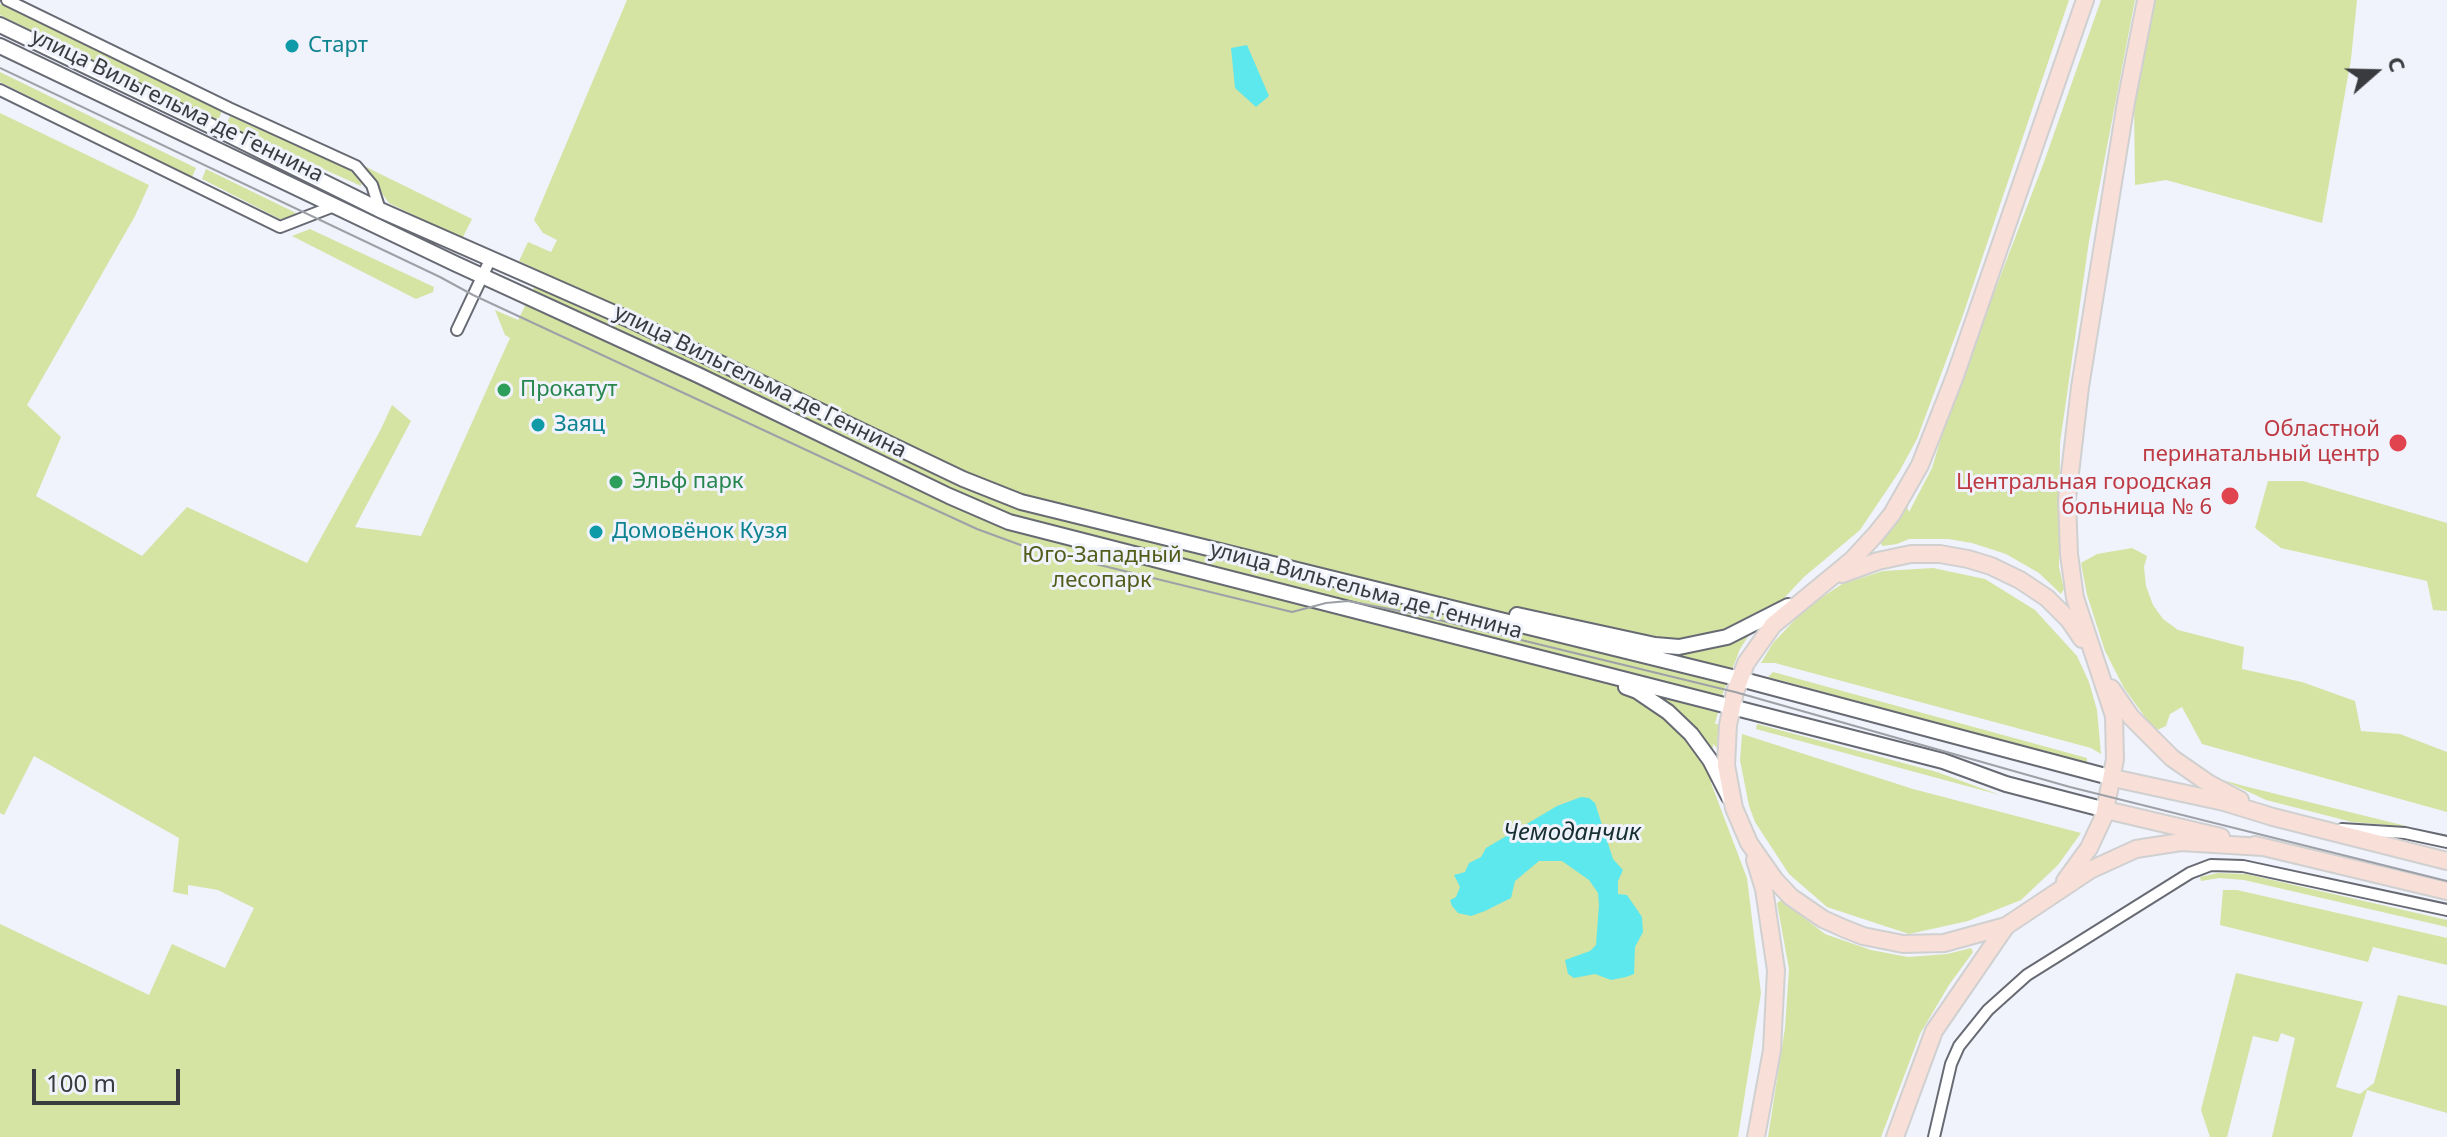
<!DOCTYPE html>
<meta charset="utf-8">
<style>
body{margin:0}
#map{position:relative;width:2447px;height:1137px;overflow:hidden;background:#f0f2fc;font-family:"Noto Sans",sans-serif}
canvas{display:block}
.north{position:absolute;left:2335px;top:32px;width:80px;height:80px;-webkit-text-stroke:6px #f0f2fc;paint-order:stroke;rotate:70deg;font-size:22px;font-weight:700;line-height:32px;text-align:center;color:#3a3b3f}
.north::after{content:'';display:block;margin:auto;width:28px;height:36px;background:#3a3b3f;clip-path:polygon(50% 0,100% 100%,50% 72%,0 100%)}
.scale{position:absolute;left:32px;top:1069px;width:148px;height:36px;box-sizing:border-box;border:4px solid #3a3b3f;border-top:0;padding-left:10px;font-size:24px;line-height:28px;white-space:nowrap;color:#3a3b3f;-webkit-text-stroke:6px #f0f2fc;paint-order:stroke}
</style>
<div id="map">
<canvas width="2447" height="1137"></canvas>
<div class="north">С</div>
<div class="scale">100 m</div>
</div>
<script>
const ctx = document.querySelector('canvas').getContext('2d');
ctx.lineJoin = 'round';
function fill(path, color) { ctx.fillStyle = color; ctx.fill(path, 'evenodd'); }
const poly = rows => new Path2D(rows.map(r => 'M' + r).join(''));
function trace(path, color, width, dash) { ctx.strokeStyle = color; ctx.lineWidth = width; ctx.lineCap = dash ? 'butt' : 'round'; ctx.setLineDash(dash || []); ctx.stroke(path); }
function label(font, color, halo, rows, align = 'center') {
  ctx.font = font + ' "Noto Sans",sans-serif'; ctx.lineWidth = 6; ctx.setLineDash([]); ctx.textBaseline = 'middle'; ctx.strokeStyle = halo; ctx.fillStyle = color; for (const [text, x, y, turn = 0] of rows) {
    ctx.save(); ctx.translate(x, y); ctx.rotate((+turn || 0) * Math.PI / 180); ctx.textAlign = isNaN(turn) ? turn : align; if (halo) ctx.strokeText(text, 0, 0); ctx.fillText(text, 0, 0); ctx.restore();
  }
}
const green = poly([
 [627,0,2069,0,1962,318,1917,439,1899,472,1860,530,1804,577,1749,635,1740,649,1723,693,1715,724,1719,724,1717,748,1713,744,1711,783,1747,878,1761,993,1738,1137,0,1137,0,924,149,995,172,944,225,968,254,908,218,890,188,885,188,895,173,892,179,838,34,756,4,815,0,813,0,113,149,185,135,216,27,405,61,437,36,496,142,556,187,507,307,563,380,431,392,405,411,421,355,527,421,536,510,338,505,335,495,310,518,320,542,272,519,261,528,242,551,252,557,240,543,233,534,220],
 [2101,0,2135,0,2089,241,2060,443,2059,567,2064,589,2061,594,2039,573,2006,554,1972,543,1948,539,1909,539,1897,544,1882,546,1880,541,1906,504,1909,512,1932,468,1950,408,2044,162],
 [2154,0,2357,0,2351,59,2322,223,2166,180,2135,185,2134,101],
 [0,4,222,111,218,121,0,15],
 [0,72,196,168,192,177,0,82],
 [230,116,349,169,362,181,361,186,226,125],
 [360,164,472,219,462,239,389,203],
 [206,169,296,213,292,217,280,219,202,179],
 [310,229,434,287,433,292,416,299,292,236],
 [2268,481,2303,481,2447,523,2447,611,2433,610,2427,581,2281,548,2255,528],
 [2132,548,2147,556,2144,567,2146,586,2153,605,2163,619,2178,630,2244,647,2242,669,2302,682,2355,701,2361,731,2400,734,2447,752,2447,812,2202,744,2182,707,2170,714,2166,726,2155,731,2124,688,2105,651,2087,595,2081,563,2097,554],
 [1933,568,1985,579,2035,610,2077,656,2089,682,2097,710,2101,754,2091,748,1775,663,1761,663,1773,643,1806,608,1842,584,1883,571],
 [1773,672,2087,758,2087,763,1768,677],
 [1757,724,1937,772,2000,795,1756,729],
 [1742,734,1913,789,2081,833,2058,865,2021,900,1968,921,1909,934,1827,907,1789,874,1755,822,1749,806,1740,760],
 [2223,780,2244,786,2410,827,2352,822,2266,800],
 [2218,873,2246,874,2447,920,2447,927,2244,880,2219,878,2201,881,2200,877],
 [2223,890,2237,890,2447,938,2447,965,2373,947,2368,962,2220,925],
 [1781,900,1825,934,1871,950,1908,957,1947,954,1971,948,1973,952,1949,985,1920,1034,1881,1137,1768,1137,1785,1028,1789,969,1777,903],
 [2236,973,2363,1002,2336,1087,2360,1094,2374,1083,2398,995,2447,1006,2447,1113,2367,1090,2352,1137,2272,1137,2295,1038,2281,1033,2278,1042,2253,1036,2227,1137,2210,1137,2201,1110]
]);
const water = poly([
 [1247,45,1269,96,1256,107,1235,88,1231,48],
 [1581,797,1589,798,1595,803,1613,859,1623,870,1618,881,1618,894,1627,895,1642,917,1643,932,1635,947,1634,974,1626,977,1611,980,1595,974,1574,978,1568,974,1565,960,1590,951,1596,945,1599,905,1598,893,1589,880,1562,861,1539,861,1515,881,1511,898,1485,911,1471,916,1458,913,1452,906,1450,900,1456,897,1460,887,1454,875,1465,872,1469,863,1481,857,1486,848,1557,806]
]);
const minor = poly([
 [7,0,229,108,356,166,372,185,380,210],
 [0,90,280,227,334,206],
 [457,330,490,260],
 [2342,829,2405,833,2447,842],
 [1934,1137,1951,1064,1959,1046,1988,1010,2027,975,2190,873,2211,865,2243,866,2447,910]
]);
const secondary = poly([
 [0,25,219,130,380,210,630,320,963,479,1021,502,1740,679,2113,778],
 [0,46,456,264,698,375,949,496,1009,522,1943,761,2006,784,2106,810],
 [1517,615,1655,645,1679,647,1727,637,1788,606],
 [1626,687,1637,691,1668,712,1691,734,1710,760,1729,797]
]);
const primary = poly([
 [2085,0,1955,376,1920,465,1892,514,1876,534,1852,560,1773,625,1746,663,1735,692,1728,725,1726,765,1734,808,1749,843,1775,880,1791,897,1823,919,1843,928,1863,936,1903,944,1944,943,2006,926,2090,870,2136,849,2181,842,2263,847],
 [1842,574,1878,561,1911,554,1940,554,1968,559,1991,566,2020,580,2047,598,2069,620,2082,639],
 [2111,688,2131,717,2172,758,2208,783,2240,800],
 [2113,778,2224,802,2273,817,2447,861],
 [2106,810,2221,837],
 [2255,845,2447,891],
 [1755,860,1764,889,1776,970,1772,1050,1756,1137],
 [2065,881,2089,848,2104,816,2115,759,2114,716,2075,598,2069,554,2067,499,2080,387,2126,102,2146,0],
 [1895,1137,1934,1031,2006,926]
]);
const tram = poly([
 [0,68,440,277,473,295,888,488,977,529,1026,547,1292,612,1326,603,1348,601,1410,613,1735,692,2070,787,2447,881]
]);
const markers = [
 [292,46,8,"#0f9aa8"],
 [504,390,8,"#2e9e5b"],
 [538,425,8,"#0f9aa8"],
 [2398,443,10,"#e0444e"],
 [616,482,8,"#2e9e5b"],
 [2230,496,10,"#e0444e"],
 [596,532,8,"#0f9aa8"]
];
const cultureNames = [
 ["Старт",308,46],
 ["Заяц",554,425],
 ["Домовёнок Кузя",612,532]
];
const streetNames = [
 ["улица Вильгельма де Геннина",177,106,26],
 ["улица Вильгельма де Геннина",760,382,26],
 ["улица Вильгельма де Геннина",1366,591,15]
];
const leisureNames = [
 ["Прокатут",520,390],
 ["Эльф парк",632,482]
];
const healthNames = [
 ["Областной",2380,430],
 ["перинатальный центр",2380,455],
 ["Центральная городская",2212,483],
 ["больница № 6",2212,508]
];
const parkNames = [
 ["Юго-Западный",1102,556],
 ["лесопарк",1102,581]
];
const waterNames = [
 ["Чемоданчик",1572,833]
];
fill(green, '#d5e3a3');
fill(water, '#5de8ee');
trace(minor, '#676a72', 14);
trace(secondary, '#676a72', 18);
trace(primary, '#d0d0d1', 20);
trace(minor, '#fff', 10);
trace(secondary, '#fff', 14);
trace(primary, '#f8dfd7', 16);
trace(tram, '#9ea0a7', 2);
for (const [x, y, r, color] of markers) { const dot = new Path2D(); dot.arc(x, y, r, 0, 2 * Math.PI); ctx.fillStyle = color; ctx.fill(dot); trace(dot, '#f0f2fc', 3); }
label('22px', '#0d838f', '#f0f2fc', cultureNames, 'left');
label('22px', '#3a3b3f', '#f0f2fc', streetNames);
label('22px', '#27864d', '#f0f2fc', leisureNames, 'left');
label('22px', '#be3a42', '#f0f2fc', healthNames, 'right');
label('22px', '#525c1a', '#f0f2fc', parkNames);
label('italic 24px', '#172f30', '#f0f2fc', waterNames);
</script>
